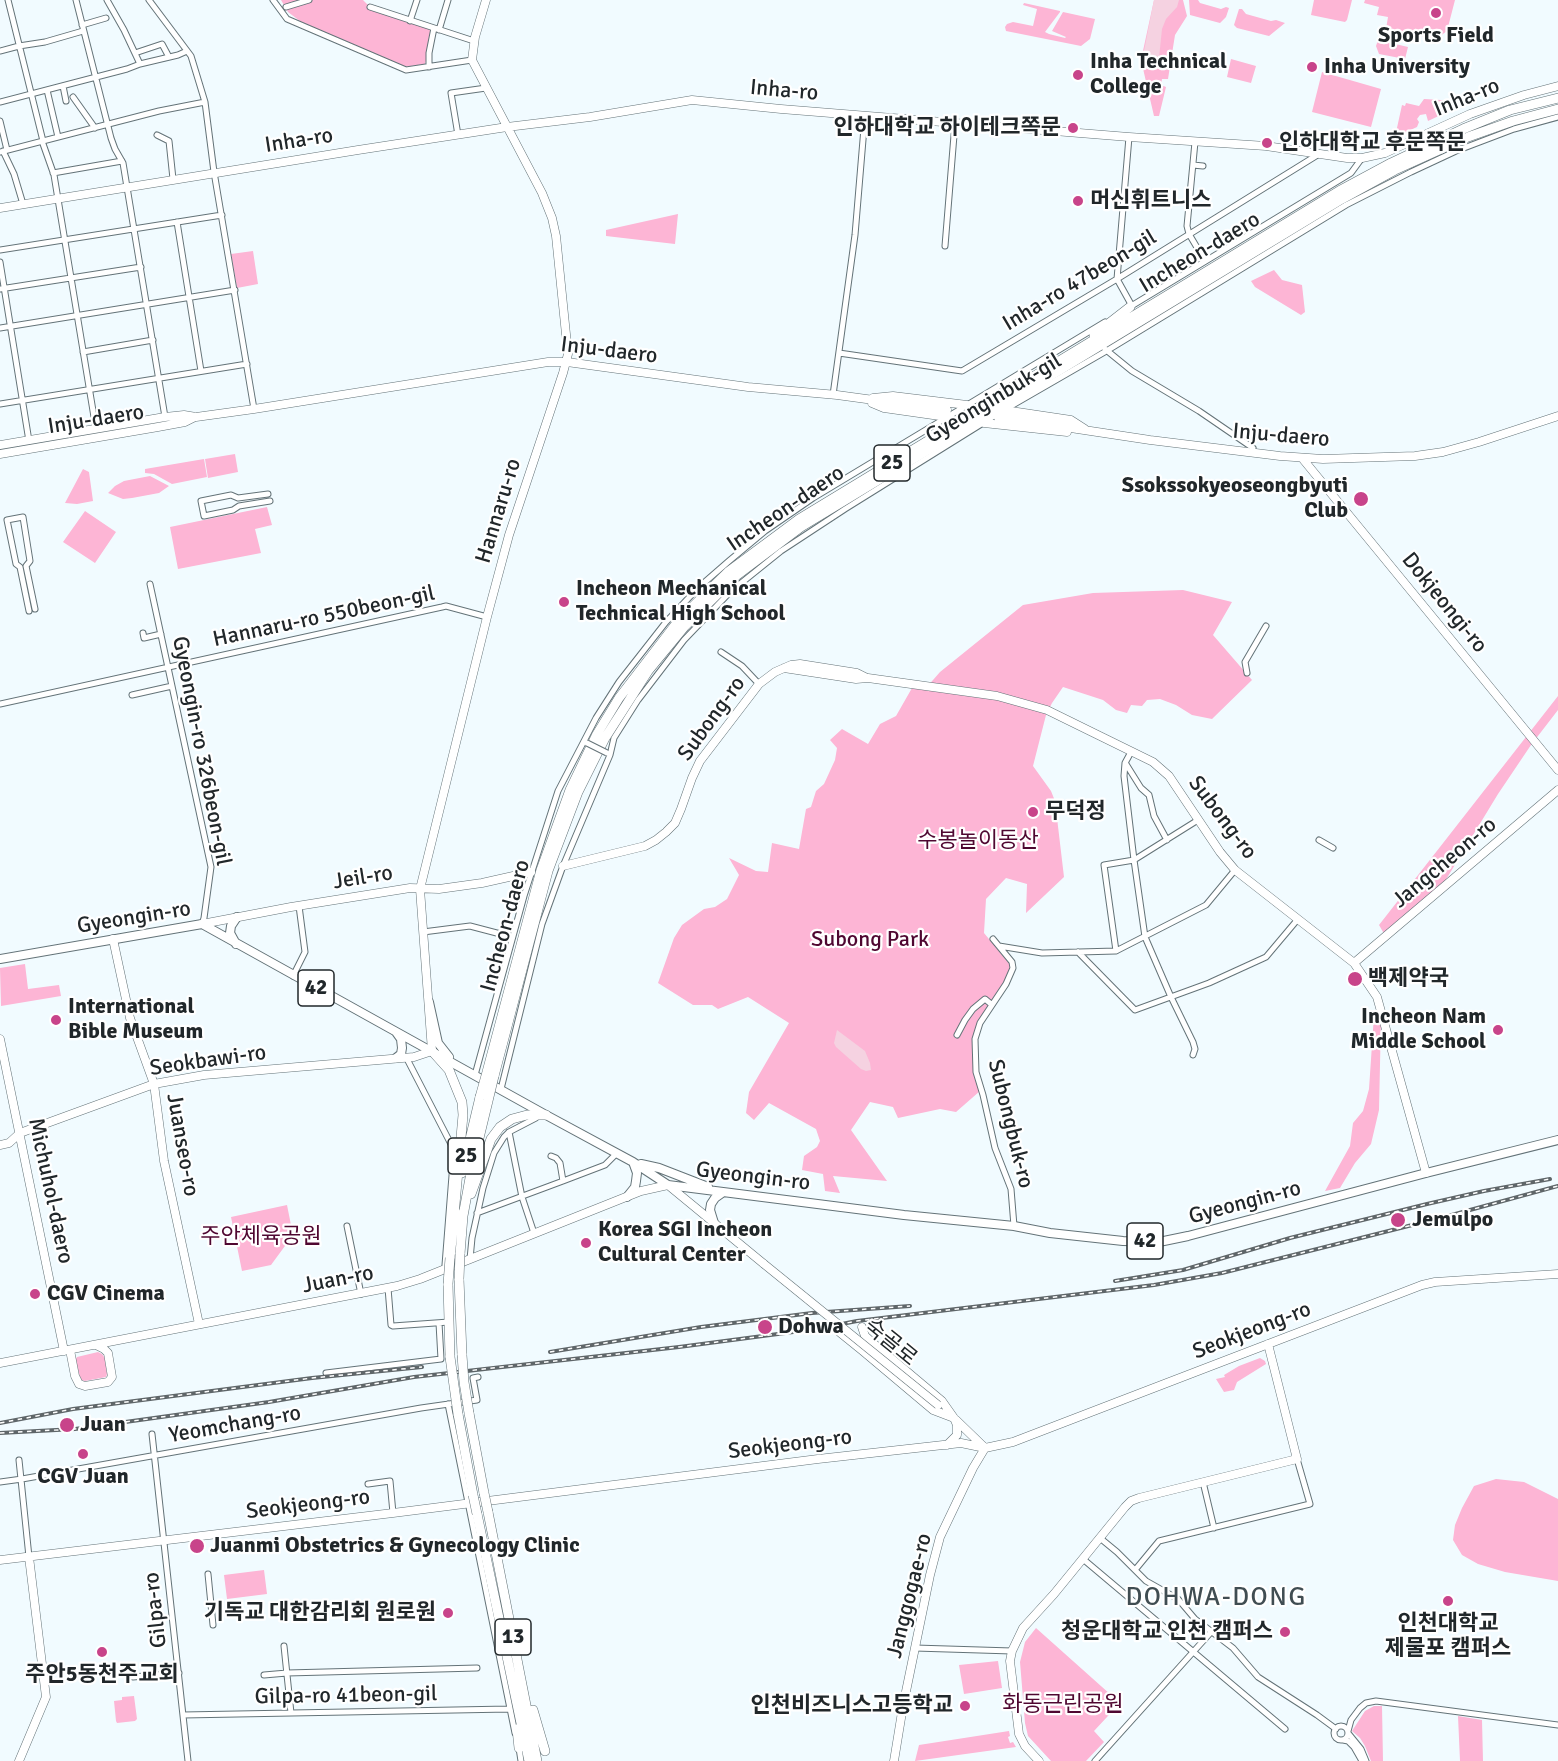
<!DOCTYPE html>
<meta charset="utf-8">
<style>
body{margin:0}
canvas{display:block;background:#f1fbff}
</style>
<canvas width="1558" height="1761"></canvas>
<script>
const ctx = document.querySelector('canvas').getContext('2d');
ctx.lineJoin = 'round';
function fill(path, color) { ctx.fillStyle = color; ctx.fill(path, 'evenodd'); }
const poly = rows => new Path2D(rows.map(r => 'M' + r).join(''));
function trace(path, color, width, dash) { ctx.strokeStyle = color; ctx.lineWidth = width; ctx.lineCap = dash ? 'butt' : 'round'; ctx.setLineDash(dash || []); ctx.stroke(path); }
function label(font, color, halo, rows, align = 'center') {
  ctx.font = font + ' Signika,"Noto Sans KR",sans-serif'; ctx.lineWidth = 4.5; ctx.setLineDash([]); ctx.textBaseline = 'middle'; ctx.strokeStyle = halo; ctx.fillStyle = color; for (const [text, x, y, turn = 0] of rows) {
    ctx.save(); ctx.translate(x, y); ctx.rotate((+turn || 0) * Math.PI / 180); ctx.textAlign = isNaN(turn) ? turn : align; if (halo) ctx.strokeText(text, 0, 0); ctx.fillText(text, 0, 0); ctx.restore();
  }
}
const green = poly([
 [281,0,363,0,370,7,434,28,425,64,404,67,305,25,288,12],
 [1154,0,1183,0,1187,16,1175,35,1168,79,1162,79,1161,85,1166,87,1159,116,1154,116,1141,60],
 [1189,0,1198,0,1200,3,1221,9,1226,7,1229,8,1226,17,1220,23,1190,15],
 [1314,0,1352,0,1347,20,1345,22,1311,15],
 [1365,0,1455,0,1447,31,1436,39,1386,29,1388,17,1377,15,1379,7,1364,3],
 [1024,3,1060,11,1060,12,1045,32,1049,34,1065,38,1066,37,1052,31,1063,12,1095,19,1090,39,1081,46,1006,31,1005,27,1007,24,1013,22,1033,26,1037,9,1023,5],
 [1239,9,1242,9,1246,14,1271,21,1276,20,1285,23,1269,36,1237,28,1234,25],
 [1378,40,1408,47,1405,59,1379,54,1376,46],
 [1231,59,1256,66,1251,83,1227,77],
 [1322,72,1381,89,1371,127,1312,112],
 [1424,99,1441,100,1444,101,1444,106,1446,107,1456,102,1461,102,1464,104,1428,121,1426,114,1420,115,1417,119,1419,122,1417,127,1395,137,1402,105,1405,106,1406,103,1419,106],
 [678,214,675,244,606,236,606,230],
 [253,251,258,284,237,288,231,254],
 [1274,270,1282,280,1302,285,1305,312,1301,315,1255,287,1251,281],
 [235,454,238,472,208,478,205,459],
 [204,459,207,477,172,484,154,474,145,473,145,469],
 [83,469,89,472,93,501,77,504,65,503],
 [150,476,169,486,159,493,132,498,123,499,108,493,115,486,124,481],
 [267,507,272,525,255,529,261,553,178,569,170,527],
 [85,511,116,532,95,563,63,542],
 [1183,590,1232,602,1213,635,1252,680,1212,719,1192,715,1176,705,1160,699,1147,700,1142,706,1131,705,1127,713,1116,710,1103,700,1063,687,1052,703,1046,715,1033,766,1051,791,1055,801,1064,877,1026,913,1027,884,1006,878,986,899,984,933,1013,968,991,1004,975,1039,980,1091,956,1112,940,1109,898,1118,893,1107,870,1102,851,1130,887,1181,833,1176,840,1193,825,1191,823,1174,802,1170,804,1156,817,1147,820,1141,816,1129,769,1103,754,1120,746,1113,749,1092,789,1023,748,997,718,1009,712,1005,693,1005,658,983,674,938,682,925,704,909,715,907,727,899,739,875,729,858,756,871,768,872,772,843,799,849,806,809,811,807,816,791,824,784,835,760,837,748,830,740,842,729,868,744,880,724,896,716,912,688,926,688,940,672,1023,605,1093,593],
 [1558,696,1558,710,1531,745,1498,794,1439,891,1386,937,1379,925],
 [25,964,28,989,59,985,61,996,1,1006,0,968],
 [1374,1015,1381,1019,1379,1110,1371,1144,1355,1163,1340,1188,1325,1191,1350,1146,1353,1123,1363,1111,1369,1089],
 [287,1205,293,1235,271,1265,242,1271,231,1217],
 [98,1352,102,1354,105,1358,107,1374,106,1377,85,1381,81,1380,75,1360,77,1357],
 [1260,1358,1265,1361,1266,1364,1237,1382,1234,1390,1224,1392,1216,1379,1225,1377,1224,1375,1239,1366],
 [1496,1479,1524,1482,1558,1499,1558,1581,1505,1572,1478,1564,1462,1555,1453,1540,1455,1525,1462,1508,1474,1486],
 [264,1570,267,1594,227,1599,224,1575],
 [1036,1628,1120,1703,1094,1731,1104,1742,1086,1761,1051,1761,1028,1736,1025,1723,1020,1662,1025,1642],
 [998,1661,1002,1688,964,1694,959,1665],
 [134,1696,137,1719,135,1721,117,1723,116,1721,114,1701,122,1700,122,1697],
 [1374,1706,1382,1706,1383,1761,1371,1761,1365,1746,1360,1738,1352,1731,1365,1711],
 [1458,1716,1482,1720,1483,1761,1460,1761],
 [1009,1731,1010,1736,1008,1737,1010,1743,1013,1742,1016,1747,915,1761,919,1745]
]);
const water = poly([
 [1154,0,1179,0,1177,7,1166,19,1162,29,1159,58,1143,56],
 [837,1030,865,1051,870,1063,871,1070,866,1071,861,1069,836,1047,834,1043]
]);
const street = poly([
 [8,0,43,141],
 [76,0,111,138,115,149,123,163,165,417],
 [107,0,124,30,140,64],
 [149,0,191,56,205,102,214,172,254,409],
 [273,0,287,19,406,70,472,60],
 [286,7,309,0],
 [370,7,474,41],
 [410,21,417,0],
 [82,25,106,18],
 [439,30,448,0],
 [0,51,19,46,45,42,83,31],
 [135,53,162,44,169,57],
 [429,67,429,53,434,28],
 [63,86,66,101],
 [47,90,58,137],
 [73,97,95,128],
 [0,102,127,69,140,64,178,55,187,51],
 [0,121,7,150],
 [157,135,169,141,173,179],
 [458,135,451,93,486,88],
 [1129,137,1117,279,1132,306],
 [42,141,54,175,96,429],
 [1195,142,1187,226,1189,234,1205,261],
 [3,151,14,174,23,204],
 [0,152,159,111,205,102],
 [1193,165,1203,166],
 [53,173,122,161],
 [177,222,201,371],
 [945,246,955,123],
 [0,250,222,215],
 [0,262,29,441],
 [0,289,141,267],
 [1128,308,1351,173,1362,158],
 [0,328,235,290],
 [1105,349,1132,371,1199,411,1253,448],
 [83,352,153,340],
 [839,353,962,371,1117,279,1319,154],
 [833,395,855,235,865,116],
 [0,404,247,364],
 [268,494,238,498,231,495,201,501,204,516,233,510,239,506,270,501],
 [150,584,211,867,204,918,202,924],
 [29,611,20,567,16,564,7,520,23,517,30,561,26,566,35,609],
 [143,633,144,638,161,634],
 [721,652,742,666,759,684],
 [1247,673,1245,662,1266,626],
 [132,695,172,686],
 [0,704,442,607,446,606,487,617],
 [1131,752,1125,763,1124,776,1134,860,1145,937,1171,997,1193,1042,1195,1049,1193,1055],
 [1126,764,1141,788,1149,795,1154,816,1167,840],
 [1319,840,1333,848],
 [423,932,470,926,512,937],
 [993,939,1012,962,1013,968,1006,984,980,1023,975,1039,976,1072,983,1095,995,1148,1011,1189,1014,1226],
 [999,946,1042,953,1116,951,1206,905,1235,870],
 [1116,951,1104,865,1134,860,1198,820],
 [1078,952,1135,1010,1209,983,1266,957,1298,919],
 [293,976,305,952,299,906],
 [957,1035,965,1020,973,1009,985,999,991,1004],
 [406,1057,454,1150,445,1265],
 [475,1075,524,896,558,791,596,718,619,682,666,622,698,588,729,561,765,531,813,498,1105,322],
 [501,1089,542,924,563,866,610,755,614,738,638,700,684,640,730,592,781,551,845,509,1004,410,1108,350,1346,205,1411,172,1456,151,1514,129,1558,117],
 [509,1132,522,1197,534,1233],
 [563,1181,605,1165,617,1153],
 [477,1213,563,1181,560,1163,556,1158,551,1156],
 [347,1226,361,1294],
 [470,1259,472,1238,483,1188,494,1153,504,1137,509,1132,536,1118],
 [388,1288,391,1325,393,1326,449,1322],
 [326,1373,441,1359,439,1323],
 [448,1404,515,1733],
 [152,1434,188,1761],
 [19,1460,29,1557],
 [0,1482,22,1479,421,1408,477,1400,473,1378,478,1377],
 [1203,1482,1214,1528],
 [368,1484,390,1481,393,1513],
 [1100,1538,1117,1552,1146,1581,1178,1599,1195,1619,1233,1648,1258,1677,1317,1715,1336,1729],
 [1083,1559,1285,1729],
 [1135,1570,1159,1541,1310,1504,1297,1459],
 [208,1574,213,1625],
 [284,1646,291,1713],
 [915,1648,1012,1651],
 [264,1675,287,1673,477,1668],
 [133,1677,179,1673],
 [183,1715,509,1709],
 '1334 1733a7 7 0 1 1 14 0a7 7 0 1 1-14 0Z',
 [1348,1731,1351,1720,1360,1708,1366,1703,1376,1701,1558,1725],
 [1348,1733,1361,1749,1366,1761],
 [1343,1740,1348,1741,1354,1747,1362,1761],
 [519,1748,521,1761],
 [1095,1761,1212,1631]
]);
const secondary = poly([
 [0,208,358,150,507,127,590,117,692,100,781,109,1129,137,1266,146,1347,158,1362,158,1385,153,1470,114,1524,95,1558,86],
 [873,398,893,396,967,405],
 [872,403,884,408,947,417],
 [1004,410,1071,420,1085,429],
 [998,417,1150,440,1280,456,1323,459,1415,456,1443,452,1479,442,1558,416],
 [984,423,1067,432],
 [0,445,165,417,184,415,196,417,254,409,548,362,567,362,748,387,837,395,947,410],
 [0,454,158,427,185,422,195,417],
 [1302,458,1558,770],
 [784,668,856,679,868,678,997,696,1047,710,1153,762,1169,776,1220,852,1235,870,1354,963,1377,997,1426,1173],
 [563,866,645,846,656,840,666,832,675,823,681,809,692,778,700,761,759,684,775,672,791,665,800,664,857,673,867,678],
 [202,924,291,907,410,888,439,889,482,883,531,872],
 [113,939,130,1018,154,1084,164,1161,199,1324],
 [1354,963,1558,790],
 [0,1039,64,1351],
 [0,1145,9,1143,20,1133,154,1084,204,1075,414,1057,432,1051,420,889,487,617,509,535,563,373,568,354,556,236,552,218,542,193,472,60,475,37,486,0],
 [862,1327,865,1336,873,1343],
 [838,1331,864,1352],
 [70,1350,75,1376,79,1384,85,1386,108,1382,112,1377,108,1353,104,1349,96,1345],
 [0,1363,397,1286,420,1279,641,1191,668,1185,764,1264],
 [956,1420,984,1447],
 [947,1445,957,1435,957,1425,954,1418,942,1401,873,1343,864,1352,933,1410,954,1418],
 [0,1560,393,1513,818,1459,961,1443,985,1448,1013,1442,1422,1285,1435,1282,1558,1274],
 [19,1761,46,1697,29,1557],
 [894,1761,903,1706,930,1575,940,1537,973,1468,985,1448],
 [1039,1761,1025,1746,1019,1734,1010,1661,1012,1651,1023,1628,1054,1594,1125,1507,1131,1501,1139,1498,1297,1459,1268,1344]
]);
const primary = poly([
 [236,944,230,933,231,926,237,917],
 [0,959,202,924,546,1115,633,1162,668,1185,904,1215,1014,1226,1050,1233,1123,1241,1159,1242,1188,1236,1426,1173,1558,1140],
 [429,1002,438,1043,449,1057],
 [396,1032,401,1039,402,1048,401,1054,396,1058],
 [641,1164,659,1168,708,1187],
 [627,1197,635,1187,636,1181,637,1173,633,1162],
 [714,1223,710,1210,711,1204,715,1198,722,1193]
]);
const highway = poly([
 [1094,335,1130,307],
 [432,1051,449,1070,462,1102,463,1115,454,1215],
 [487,1072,541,870,570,790,597,734,619,698,679,620,729,571,799,519,1339,191,1391,163,1463,129,1510,110,1558,98],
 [494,1076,548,871,578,792,605,738,648,671,685,626,736,576,801,527,1342,199,1395,170,1468,137,1513,121,1558,109],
 [462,1173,480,1097],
 [471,1194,491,1139,500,1127,512,1119,527,1115,546,1115],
 [460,1254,463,1216,472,1167,488,1101],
 [450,1258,455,1211],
 [459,1279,462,1355],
 [448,1284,450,1357],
 [469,1413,484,1493],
 [458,1414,473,1495],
 [488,1512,537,1761],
 [477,1514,529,1761],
 [533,1710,545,1751],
 [517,1729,519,1748]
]);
const rail = poly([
 [1115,1281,1183,1270,1290,1238,1427,1204,1484,1191,1550,1179],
 [550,1352,701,1327,812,1313,910,1306],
 [0,1423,73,1409,312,1378,422,1367],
 [0,1433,75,1429,269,1402,414,1377,679,1347,816,1329,857,1321,1154,1285,1222,1273,1448,1216,1558,1186]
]);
const streetBridge = poly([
 [587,743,607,753]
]);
const secondaryBridge = poly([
 [764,1264,938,1405]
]);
const highwayBridge = poly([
 [480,1097,487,1072],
 [488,1101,494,1076],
 [459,1279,460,1254],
 [448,1284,450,1258],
 [462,1355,464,1382,469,1413],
 [450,1357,458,1414],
 [484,1493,488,1512],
 [473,1495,477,1514]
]);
const markers = [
 [1436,13,6,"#c8448a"],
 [1312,67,6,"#c8448a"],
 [1078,75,6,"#c8448a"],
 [1073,128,6,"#c8448a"],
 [1267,143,6,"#c8448a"],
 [1078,201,6,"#c8448a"],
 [1361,499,8,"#c8448a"],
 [564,602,6,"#c8448a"],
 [1033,812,6,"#c8448a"],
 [1355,979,8,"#c8448a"],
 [56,1020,6,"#c8448a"],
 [1498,1030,6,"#c8448a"],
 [1398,1220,8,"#c8448a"],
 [586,1243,6,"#c8448a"],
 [35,1294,6,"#c8448a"],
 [765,1327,8,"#c8448a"],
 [67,1425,8,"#c8448a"],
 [83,1454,6,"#c8448a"],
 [197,1546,8,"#c8448a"],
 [1448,1601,6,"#c8448a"],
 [448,1613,6,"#c8448a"],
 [1285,1632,6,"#c8448a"],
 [102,1652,6,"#c8448a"],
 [965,1706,6,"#c8448a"]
];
const shields = [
 [892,463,36],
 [316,988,36],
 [466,1156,36],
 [1145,1241,36],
 [513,1637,36]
];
const shieldNames = [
 ["25",892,463],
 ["42",316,988],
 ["25",466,1156],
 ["42",1145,1241],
 ["13",513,1637]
];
const poiNames = [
 ["Sports Field",1436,36,"center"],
 ["Inha Technical",1090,62],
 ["College",1090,87],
 ["Inha University",1324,67],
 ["인하대학교 하이테크쪽문",1061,128,"right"],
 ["인하대학교 후문쪽문",1279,143],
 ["머신휘트니스",1090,201],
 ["Ssokssokyeoseongbyuti",1348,486,"right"],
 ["Club",1348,511,"right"],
 ["Incheon Mechanical",576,589],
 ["Technical High School",576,614],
 ["무덕정",1045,812],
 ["백제약국",1368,979],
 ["International",68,1007],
 ["Bible Museum",68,1032],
 ["Incheon Nam",1486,1017,"right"],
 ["Middle School",1486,1042,"right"],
 ["Jemulpo",1412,1220],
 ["Korea SGI Incheon",598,1230],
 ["Cultural Center",598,1255],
 ["CGV Cinema",47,1294],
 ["Dohwa",778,1327],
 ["Juan",80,1425],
 ["CGV Juan",83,1477,"center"],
 ["Juanmi Obstetrics & Gynecology Clinic",210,1546],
 ["기독교 대한감리회 원로원",436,1613,"right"],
 ["인천대학교",1448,1624,"center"],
 ["제물포 캠퍼스",1448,1649,"center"],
 ["청운대학교 인천 캠퍼스",1273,1632,"right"],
 ["주안5동천주교회",102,1675,"center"],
 ["인천비즈니스고등학교",953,1706,"right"]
];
const streetNames = [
 ["Inha-ro",784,91,5],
 ["Inha-ro",1467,98,-22],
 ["Inha-ro",299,141,-9],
 ["Incheon-daero",1200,253,-31],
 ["Inha-ro 47beon-gil",1080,281,-31],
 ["Inju-daero",609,351,7],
 ["Gyeonginbuk-gil",994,399,-31],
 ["Inju-daero",96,420,-9],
 ["Inju-daero",1281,436,5],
 ["Incheon-daero",786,509,-34],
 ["Hannaru-ro",499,511,-73],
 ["Dokjeongi-ro",1444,603,51],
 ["Hannaru-ro 550beon-gil",324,617,-12],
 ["Subong-ro",712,719,-54],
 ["Gyeongin-ro 326beon-gil",201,751,79],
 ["Subong-ro",1222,818,53],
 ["Jangcheon-ro",1445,863,-40],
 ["Jeil-ro",363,878,-9],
 ["Gyeongin-ro",134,918,-9],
 ["Incheon-daero",506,926,-75],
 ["Seokbawi-ro",208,1061,-8],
 ["Subongbuk-ro",1010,1124,76],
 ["Juanseo-ro",182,1145,80],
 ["Gyeongin-ro",753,1177,7],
 ["Michuhol-daero",50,1191,78],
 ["Gyeongin-ro",1245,1203,-15],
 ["Juan-ro",338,1280,-11],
 ["Seokjeong-ro",1252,1331,-21],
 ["숙골로",890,1343,39],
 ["Yeomchang-ro",235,1425,-10],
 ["Seokjeong-ro",790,1445,-7],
 ["Seokjeong-ro",308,1505,-7],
 ["Janggogae-ro",910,1596,-76],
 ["Gilpa-ro",156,1610,-96],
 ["Gilpa-ro 41beon-gil",346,1696,-1]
];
const parkNames = [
 ["수봉놀이동산",978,841],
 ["Subong Park",870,940],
 ["주안체육공원",261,1237],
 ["화동근린공원",1063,1705]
];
const quarterNames = [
 ["DOHWA-DONG",1216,1598]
];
fill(green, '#fdb5d5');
fill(water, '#f5d2e1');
trace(street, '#647378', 7);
trace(secondary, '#647378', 9);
trace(primary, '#647378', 10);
trace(highway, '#647378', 10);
trace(street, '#fff', 5);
trace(secondary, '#fff', 8);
trace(primary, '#fff', 8);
trace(highway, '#fff', 9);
trace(rail, '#5f6669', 4);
trace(rail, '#fff', 1.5, [4.5]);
trace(streetBridge, '#647378', 7, []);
trace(secondaryBridge, '#647378', 9, []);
trace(highwayBridge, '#647378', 10, []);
trace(streetBridge, '#fff', 5);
trace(secondaryBridge, '#fff', 8);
trace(highwayBridge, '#fff', 9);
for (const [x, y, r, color] of markers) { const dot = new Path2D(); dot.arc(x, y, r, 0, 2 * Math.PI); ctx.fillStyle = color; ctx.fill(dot); trace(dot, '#fff', 2); }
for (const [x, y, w] of shields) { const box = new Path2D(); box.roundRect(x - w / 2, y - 18, w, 36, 4.5); ctx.fillStyle = '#fff'; ctx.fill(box); trace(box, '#21272a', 1.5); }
label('bold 21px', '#21272a', null, shieldNames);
label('bold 22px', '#21272a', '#fff', poiNames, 'left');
label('22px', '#21272a', '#fff', streetNames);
label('22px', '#4f0731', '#fff', parkNames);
ctx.letterSpacing = '1.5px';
label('26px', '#404d52', '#fff', quarterNames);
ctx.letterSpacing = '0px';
</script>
